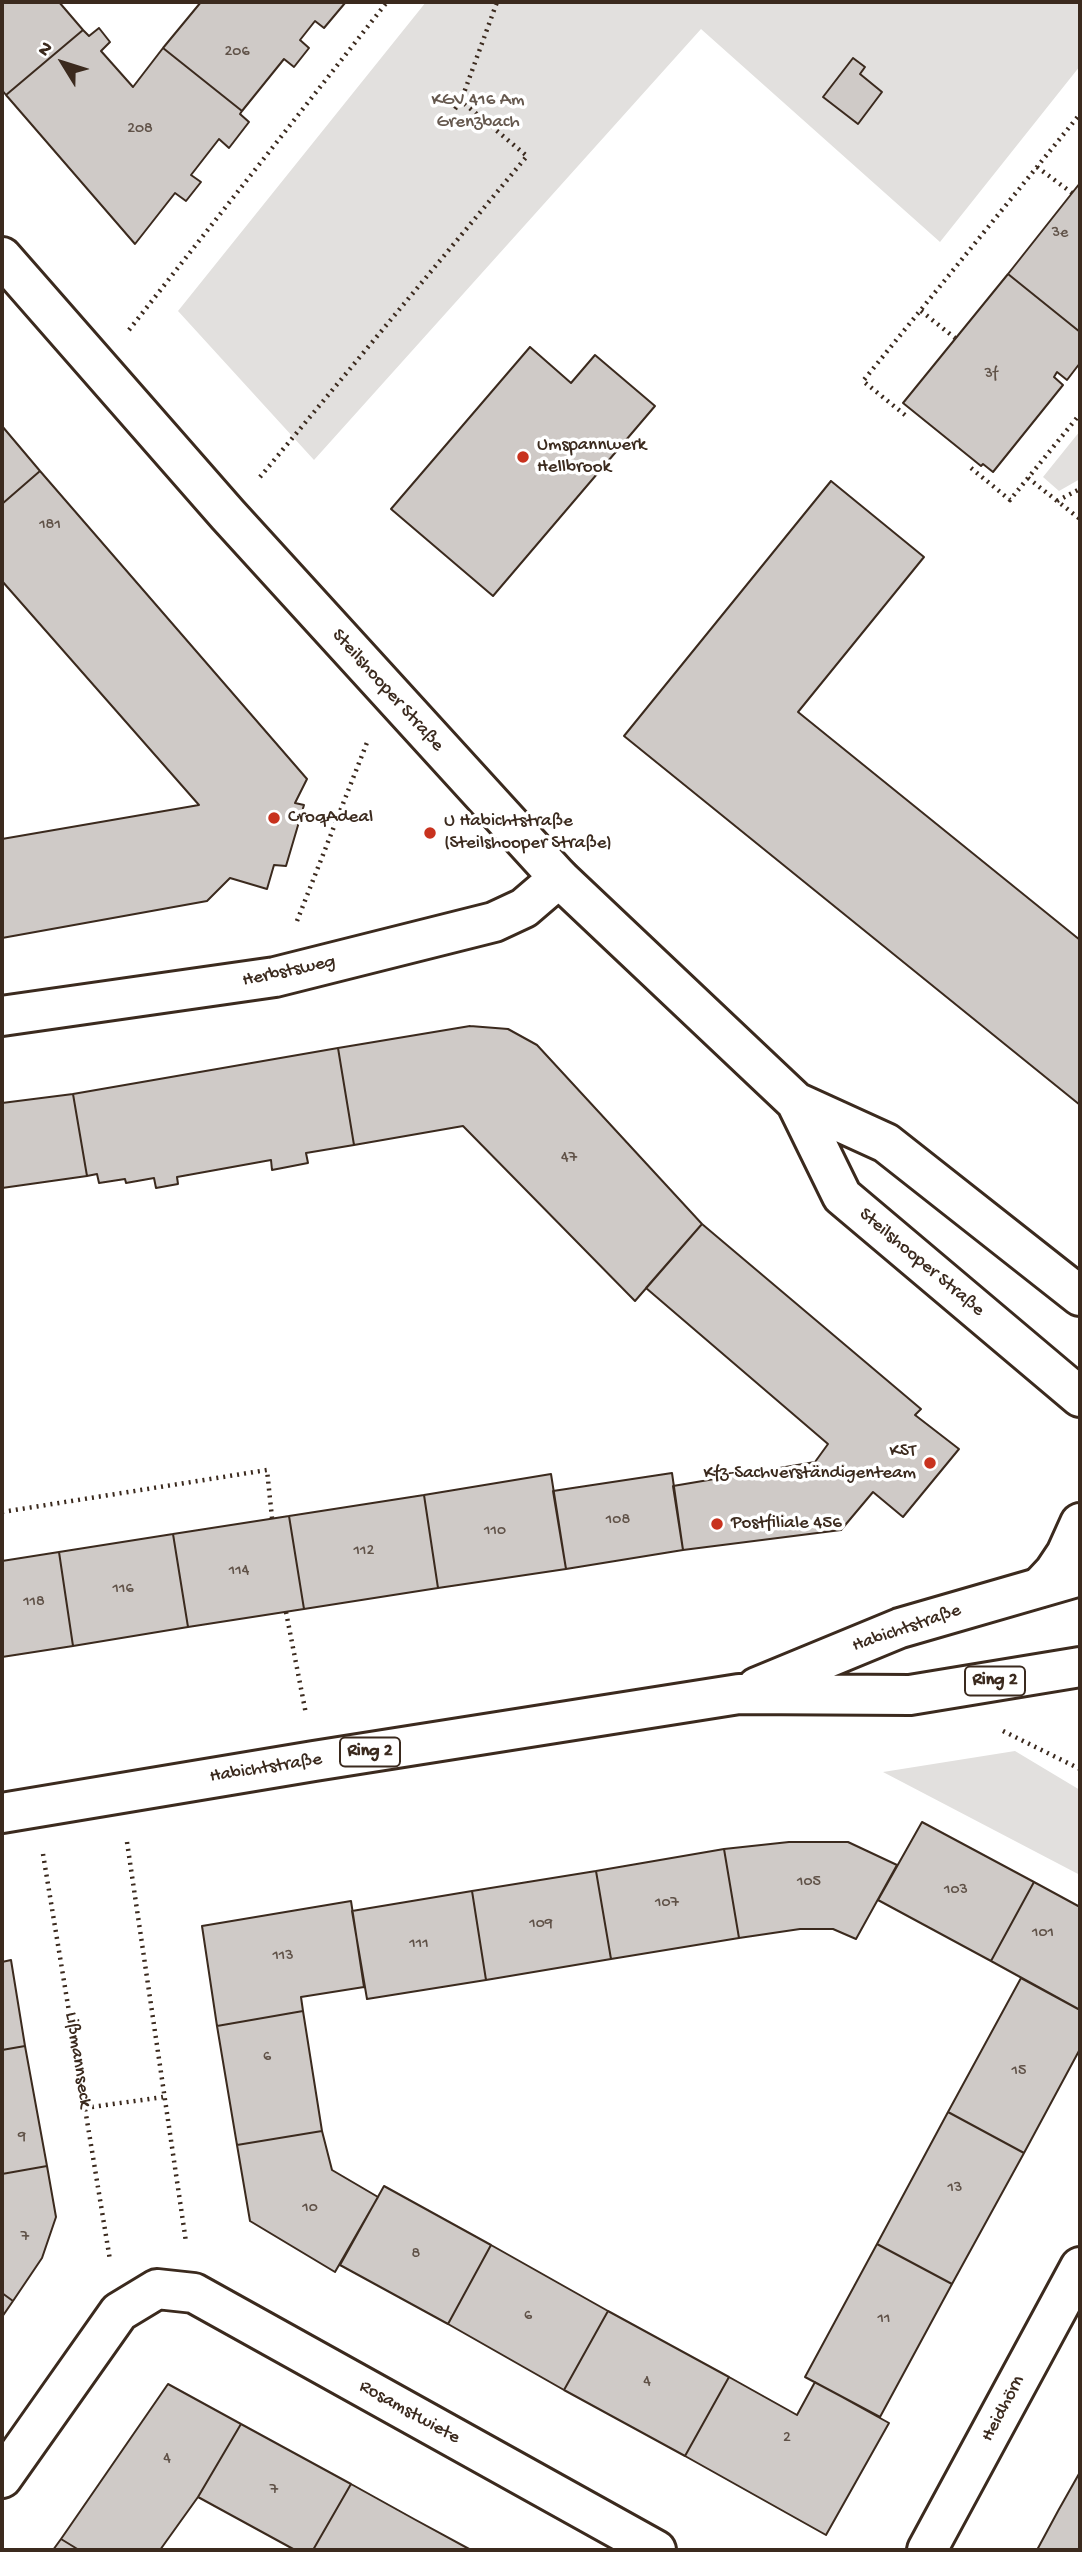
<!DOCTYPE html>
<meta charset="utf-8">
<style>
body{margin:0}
#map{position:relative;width:1082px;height:2552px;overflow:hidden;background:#fff;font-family:"Gochi Hand",sans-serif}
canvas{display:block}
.frame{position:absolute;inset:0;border:4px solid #3b2a1e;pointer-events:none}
.north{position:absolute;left:28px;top:28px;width:70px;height:70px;-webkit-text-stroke:5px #fff;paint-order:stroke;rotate:308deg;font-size:19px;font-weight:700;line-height:28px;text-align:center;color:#3b2a1e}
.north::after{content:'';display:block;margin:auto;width:24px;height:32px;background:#3b2a1e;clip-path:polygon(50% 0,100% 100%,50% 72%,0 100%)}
</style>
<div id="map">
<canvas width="1082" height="2552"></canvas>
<div class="frame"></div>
<div class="north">N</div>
</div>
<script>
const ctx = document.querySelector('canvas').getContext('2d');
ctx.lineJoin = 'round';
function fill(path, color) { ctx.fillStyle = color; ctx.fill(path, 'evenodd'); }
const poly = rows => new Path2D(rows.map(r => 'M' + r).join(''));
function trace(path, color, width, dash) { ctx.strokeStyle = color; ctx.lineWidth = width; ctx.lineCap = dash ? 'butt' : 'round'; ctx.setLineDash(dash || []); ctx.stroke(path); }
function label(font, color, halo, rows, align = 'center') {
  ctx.font = font + ' "Gochi Hand",sans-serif'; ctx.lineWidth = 7; ctx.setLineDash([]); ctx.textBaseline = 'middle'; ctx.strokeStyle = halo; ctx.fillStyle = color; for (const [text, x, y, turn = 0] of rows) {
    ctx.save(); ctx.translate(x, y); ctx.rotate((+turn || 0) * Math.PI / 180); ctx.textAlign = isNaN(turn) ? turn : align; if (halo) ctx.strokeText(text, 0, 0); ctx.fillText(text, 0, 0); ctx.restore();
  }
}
const green = poly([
 [426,2,1080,2,1080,66,940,242,701,29,314,460,178,311],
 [1080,431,1080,479,1059,491,1043,477],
 [1015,1751,1080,1790,1080,1875,883,1772]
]);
const building = poly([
 [2,2,59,2,83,30,6,95,2,90,2,2],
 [201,2,344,2,345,3,324,28,315,21,300,40,309,48,294,67,284,59,242,111,163,48,201,2],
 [99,28,110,42,101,51,133,87,163,48,242,111,240,114,249,122,229,148,219,139,191,175,201,182,186,201,175,193,135,244,6,95,83,30,89,36,99,28],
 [853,58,865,67,860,74,882,92,858,124,823,97,853,58],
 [1080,183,1080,332,1008,274,1080,183],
 [1008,274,1080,332,1080,363,1067,380,1057,372,1054,377,1063,385,993,472,983,464,981,466,903,403,1008,274],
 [530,347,571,383,595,355,655,406,493,596,391,509,530,347],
 [2,426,40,471,2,504,2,426],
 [40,471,307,779,295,803,304,805,286,866,274,865,267,889,230,878,207,901,2,938,2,839,199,805,2,581,2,504,40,471],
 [831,481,924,557,798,712,1080,940,1080,1105,624,736,831,481],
 [470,1026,508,1029,537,1045,702,1224,635,1301,463,1126,354,1145,338,1048,470,1026],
 [338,1048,354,1145,306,1153,308,1163,272,1170,271,1160,177,1177,178,1184,156,1188,154,1178,126,1183,125,1179,99,1183,97,1174,87,1176,73,1094,338,1048],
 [73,1094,87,1176,2,1188,2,1103,73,1094],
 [702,1224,921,1409,915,1415,959,1449,903,1517,873,1492,841,1530,683,1550,673,1486,815,1462,828,1444,646,1288,702,1224],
 [672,1473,683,1550,566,1569,553,1491,672,1473],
 [551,1474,566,1569,438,1588,424,1495,551,1474],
 [424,1495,438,1588,304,1609,289,1516,424,1495],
 [289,1516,304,1609,188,1627,173,1534,289,1516],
 [173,1534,188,1627,73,1646,59,1552,173,1534],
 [59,1552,73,1646,2,1657,2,1561,59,1552],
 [922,1822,1034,1882,991,1961,878,1900,922,1822],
 [789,1842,848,1842,897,1865,856,1939,833,1929,800,1929,739,1938,724,1849,789,1842],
 [724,1849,739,1938,611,1959,596,1871,724,1849],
 [596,1871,611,1959,486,1980,472,1891,596,1871],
 [1034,1882,1080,1907,1080,2010,991,1961,1034,1882],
 [472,1891,486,1980,367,1999,352,1911,472,1891],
 [351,1901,364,1987,301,1997,303,2011,217,2026,202,1926,351,1901],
 [11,1960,25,2046,2,2050,2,1962,11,1960],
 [1021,1978,1080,2010,1080,2049,1024,2153,948,2112,1021,1978],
 [303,2011,322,2131,237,2145,217,2026,303,2011],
 [25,2046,47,2166,2,2174,2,2050,25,2046],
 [948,2112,1024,2153,952,2284,877,2244,948,2112],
 [322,2131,332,2170,378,2197,335,2272,250,2221,237,2145,322,2131],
 [47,2166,56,2217,42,2258,13,2301,2,2293,2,2174,47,2166],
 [384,2186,491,2245,448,2324,340,2265,384,2186],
 [877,2244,952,2284,880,2417,805,2377,877,2244],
 [491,2245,608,2311,564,2390,448,2324,491,2245],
 [2,2293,13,2301,2,2317,2,2293],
 [608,2311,729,2377,685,2456,564,2390,608,2311],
 [729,2377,797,2415,815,2382,889,2423,826,2535,685,2456,729,2377],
 [168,2384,241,2424,198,2497,160,2550,79,2550,61,2539,168,2384],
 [241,2424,351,2484,313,2550,295,2550,198,2497,241,2424],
 [1080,2472,1080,2550,1037,2550,1058,2511,1080,2472],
 [351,2484,414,2519,471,2550,313,2550,351,2484],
 [61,2539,79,2550,53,2550,61,2539]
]);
const path = poly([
 [455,109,461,101,497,2],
 [1037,167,1072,193],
 [921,311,955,338],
 [129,330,387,2],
 [905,415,863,381,1080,114],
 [971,468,1010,500,1080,414],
 [260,477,527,156,461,101],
 [1028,478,1080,519],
 [1057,501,1080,489],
 [297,921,368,740],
 [2,1512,267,1470,272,1518],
 [286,1612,306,1714],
 [1003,1731,1080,1769],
 [127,1842,186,2242],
 [43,1854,110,2260],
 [85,2108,163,2097]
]);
const minor = poly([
 [2,1016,275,977,494,922,524,908,559,878],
 [2,2478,119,2312,157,2289,194,2293,656,2550],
 [927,2550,1080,2267]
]);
const tertiary = poly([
 [2,257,228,515,559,878,796,1102,886,1143,1080,1296],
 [796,1102,842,1196,1080,1397],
 [1040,1587,1054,1572,1066,1554,1080,1523]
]);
const primary = poly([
 [757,1687,900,1628,1080,1576],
 [2,1813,314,1761,739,1694,910,1695,1080,1667]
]);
const markers = [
 [523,457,7,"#c8321e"],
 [274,818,7,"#c8321e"],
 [430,833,7,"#c8321e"],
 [930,1463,7,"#c8321e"],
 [717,1524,7,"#c8321e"]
];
const numberNames = [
 ["206",237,53],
 ["208",140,130],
 ["3e",1060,234],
 ["3f",991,375],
 ["181",50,526],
 ["47",569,1159],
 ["108",618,1521],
 ["110",495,1532],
 ["112",364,1552],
 ["114",239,1572],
 ["116",123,1590],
 ["118",34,1603],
 ["105",809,1883],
 ["103",956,1891],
 ["107",667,1904],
 ["109",541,1925],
 ["101",1043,1934],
 ["111",419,1945],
 ["113",283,1957],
 ["6",267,2058],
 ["15",1019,2072],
 ["9",22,2138],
 ["13",955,2189],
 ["10",310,2209],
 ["7",25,2238],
 ["8",416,2255],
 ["6",528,2317],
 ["11",884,2320],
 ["4",647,2383],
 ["2",787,2439],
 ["4",167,2460],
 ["7",274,2491]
];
const shields = [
 [995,1681,60],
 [370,1752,60]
];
const shieldNames = [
 ["Ring 2",995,1681],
 ["Ring 2",370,1752]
];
const parkNames = [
 ["KGV 416 Am",478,101],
 ["Grenzbach",478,123]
];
const poiNames = [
 ["Umspannwerk",537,446],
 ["Hellbrook",537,468],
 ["CroqAdeal",288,818],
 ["U Habichtstraße",444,822],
 ["(Steilshooper Straße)",444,844],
 ["KST",916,1452,"right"],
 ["Kfz-Sachverständigenteam",916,1474,"right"],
 ["Postfiliale 456",731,1524]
];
const streetNames = [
 ["Steilshooper Straße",387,691,48],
 ["Herbstsweg",289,972,-12],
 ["Steilshooper Straße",921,1263,40],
 ["Habichtstraße",907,1629,-19],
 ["Habichtstraße",266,1769,-9],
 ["Lißmannseck",77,2060,81],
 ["Heidhörn",1004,2409,-62],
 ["Rosamstwiete",409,2413,29]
];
fill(green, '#e2e0de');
fill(building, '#cfcac7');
trace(building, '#3b2a1e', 2);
trace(minor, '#3b2a1e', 44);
trace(tertiary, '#3b2a1e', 44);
trace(primary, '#3b2a1e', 44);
trace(path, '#3b2a1e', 4.5, [2, 5]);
trace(minor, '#fff', 38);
trace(tertiary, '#fff', 38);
trace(primary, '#fff', 38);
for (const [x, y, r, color] of markers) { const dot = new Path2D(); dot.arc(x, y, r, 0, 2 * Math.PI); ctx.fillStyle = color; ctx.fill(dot); trace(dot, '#fff', 2.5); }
label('16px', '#605248', null, numberNames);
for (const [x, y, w] of shields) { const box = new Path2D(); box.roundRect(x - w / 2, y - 14.5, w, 29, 5); ctx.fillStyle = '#fff'; ctx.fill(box); trace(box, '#3b2a1e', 2); }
label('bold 18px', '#3b2a1e', null, shieldNames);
label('19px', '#65584e', '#fff', parkNames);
label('19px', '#3b2a1e', '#fff', poiNames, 'left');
label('19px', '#3b2a1e', '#fff', streetNames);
</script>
